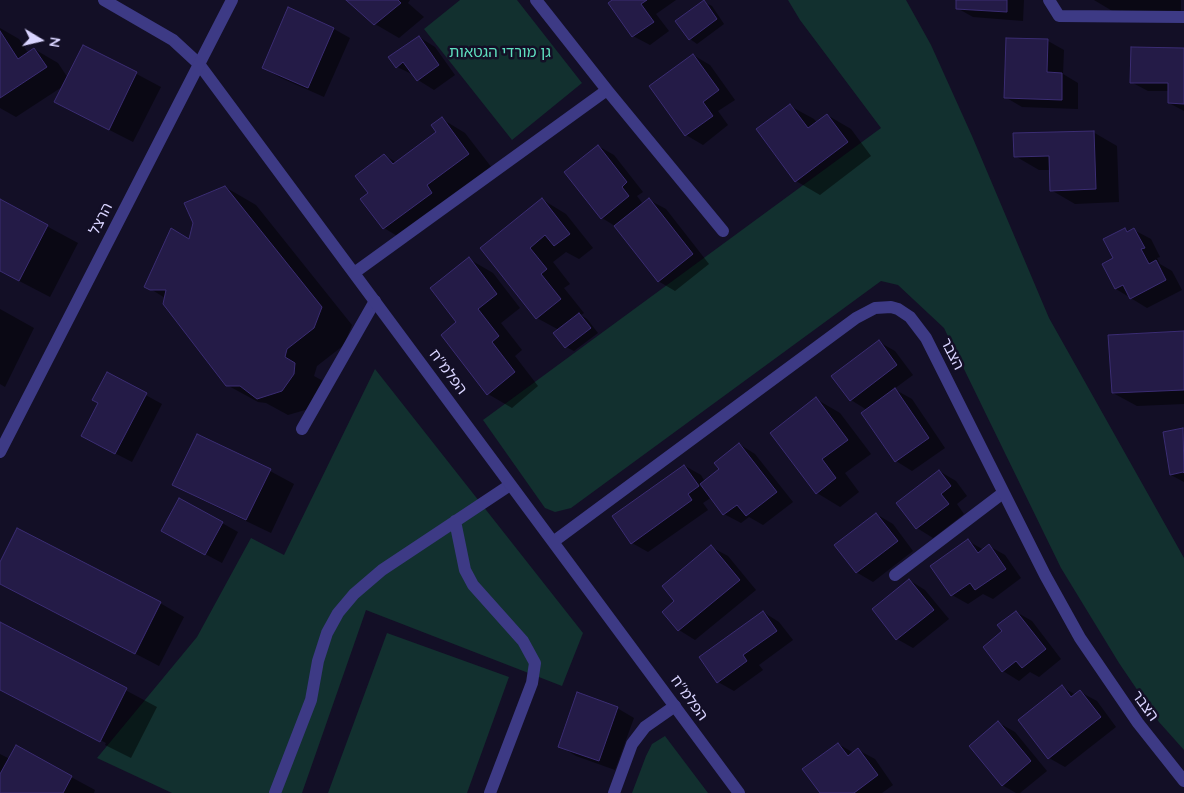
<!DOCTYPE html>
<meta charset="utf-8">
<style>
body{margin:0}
#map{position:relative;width:1184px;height:793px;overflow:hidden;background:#130f26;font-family:Quicksand,sans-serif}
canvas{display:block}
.north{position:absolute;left:15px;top:15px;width:50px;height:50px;-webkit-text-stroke:4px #130f26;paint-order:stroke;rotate:99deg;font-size:14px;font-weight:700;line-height:20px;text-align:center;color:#d9d4ff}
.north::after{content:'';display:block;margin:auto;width:18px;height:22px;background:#d9d4ff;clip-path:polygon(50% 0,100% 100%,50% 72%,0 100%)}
</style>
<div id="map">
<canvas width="1184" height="793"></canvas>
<div class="north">N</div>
</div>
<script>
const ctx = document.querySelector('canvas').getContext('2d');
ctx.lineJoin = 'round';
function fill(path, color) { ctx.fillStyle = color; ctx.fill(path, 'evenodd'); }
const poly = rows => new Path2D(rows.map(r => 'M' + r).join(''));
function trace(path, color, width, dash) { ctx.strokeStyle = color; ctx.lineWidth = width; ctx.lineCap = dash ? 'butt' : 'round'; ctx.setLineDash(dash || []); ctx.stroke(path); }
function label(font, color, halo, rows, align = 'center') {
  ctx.font = font + ' Quicksand,"Noto Sans Hebrew",sans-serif'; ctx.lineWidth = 5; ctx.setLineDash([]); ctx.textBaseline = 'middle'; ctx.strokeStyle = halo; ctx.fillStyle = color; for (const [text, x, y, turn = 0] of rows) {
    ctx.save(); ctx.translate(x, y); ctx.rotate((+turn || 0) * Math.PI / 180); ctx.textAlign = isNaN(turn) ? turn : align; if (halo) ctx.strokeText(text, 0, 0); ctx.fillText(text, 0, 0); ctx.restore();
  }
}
const green = poly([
 [460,0,517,0,582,83,512,140,424,29],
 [788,0,906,0,931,45,972,136,1049,318,1184,558,1184,750,1159,722,1119,663,1061,568,944,328,898,285,881,281,571,508,555,512,545,508,483,420,881,128,800,20],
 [375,369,583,633,562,686,366,610,302,793,172,793,97,758,197,637,251,538,284,555],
 [387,633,509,677,467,793,328,793],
 [665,736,708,793,632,793,646,756,652,744]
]);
const shadow = poly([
 [348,0,410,0,408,3,424,17,399,38,375,24],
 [614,0,676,0,656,14,669,31,650,45,633,36],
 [958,0,1024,0,1023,21,973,17,957,8],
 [1094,0,1181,0,1181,13,1114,12],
 [704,2,712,6,724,24,697,44,690,39],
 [289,9,334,29,350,38,324,97,279,77,263,67],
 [0,28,19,39,28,53,34,49,58,63,68,78,84,46,161,87,133,142,80,115,65,85,16,117,0,108],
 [419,37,435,47,455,75,434,90,418,80,414,75,397,67],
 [1048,41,1064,50,1063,74,1078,83,1078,109,1022,107,1005,97],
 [1184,49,1184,111,1169,103,1169,91,1148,91,1131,82],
 [693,55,710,65,735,100,718,111,728,125,703,145,686,135,651,86],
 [790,106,814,119,817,123,827,115,851,129,871,156,820,195,796,181],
 [442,119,465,133,492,168,455,207,407,242,384,228,370,193,384,155,397,163,438,132],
 [1093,132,1117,146,1119,202,1075,204,1051,190,1050,170,1039,170,1015,156],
 [598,146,614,155,643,192,637,196,643,204,649,200,666,209,709,264,675,291,658,281,615,226,602,218],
 [225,187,256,205,352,325,344,345,317,366,314,376,325,382,312,408,288,415,266,403,258,402,227,385,165,298,146,286,190,240],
 [543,200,566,214,593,248,579,259,566,252,553,262,570,284,564,288,584,313,581,315,587,319,598,333,574,351,566,347,559,330,537,318,482,249],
 [0,201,78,243,50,297,0,271],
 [1125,229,1130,232,1134,230,1151,239,1160,257,1157,258,1160,264,1172,271,1182,290,1147,308,1116,289,1103,264,1114,258],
 [469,259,493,273,520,308,501,323,522,350,515,356,538,386,512,408,488,394,458,323],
 [0,309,34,328,5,387,0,384],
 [1184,332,1184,404,1137,406,1113,393],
 [879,342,895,351,913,375,894,389,912,399,945,448,912,471,896,461,867,410,851,400],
 [107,374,162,404,132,462,99,445],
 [816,399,840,413,871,454,845,473,859,492,840,507,817,493],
 [1183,429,1184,430,1184,482,1171,475],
 [739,444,755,454,793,502,763,525,749,517,741,523,724,514,712,497,703,503,708,510,648,552,632,543,685,466,701,475,705,482,721,469],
 [270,471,294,484,271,533,198,498,174,485],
 [939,471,956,481,967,496,957,504,964,514,933,538,917,528,898,503],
 [876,514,893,524,913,551,873,582,856,572],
 [222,523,238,532,222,563,179,540],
 [968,541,984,550,989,546,1005,555,1021,578,993,599,983,594,968,604,952,595],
 [711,547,728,556,756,590,695,640,679,630,676,602],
 [0,564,160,603,184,617,159,666,0,583],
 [909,580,925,590,949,619,913,648,897,639],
 [763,612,779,622,793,640,759,665,763,670,734,691,718,682],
 [1016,612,1032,621,1061,659,1039,677,1030,672,1019,681,1003,671,1004,632],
 [0,623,157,707,131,758,105,745,106,743,0,688],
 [1062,687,1076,695,1080,692,1097,701,1116,727,1065,767,1049,758],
 [617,708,634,718,615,770,576,756,560,746],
 [999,723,1015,732,1047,771,1020,793,1016,793,1002,785],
 [838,744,854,753,858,750,875,759,893,785,882,793,821,793],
 [0,754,10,759,71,777,95,790,94,793,0,793]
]);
const building = poly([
 [346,0,398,0,401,3,374,25,346,0],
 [612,0,647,0,641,4,654,22,632,37,608,3,612,0],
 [704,0,717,19,689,40,675,21,704,0],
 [956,0,1007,0,1007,12,956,9,956,0],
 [288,7,334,28,308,88,262,68,288,7],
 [0,31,18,59,34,48,47,67,0,98,0,31],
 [419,36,439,65,417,81,403,62,396,68,388,57,419,36],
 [1006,38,1048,39,1047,72,1062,73,1062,100,1004,98,1006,38],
 [83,45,137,72,109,130,54,102,83,45],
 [1131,47,1184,48,1184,104,1168,103,1168,83,1130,83,1131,47],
 [693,54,719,90,703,102,713,116,685,136,649,86,693,54],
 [790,104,808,128,827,114,848,142,795,182,756,129,790,104],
 [442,117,469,154,427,185,432,193,383,229,360,199,368,193,355,176,384,154,393,164,436,132,431,125,442,117],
 [1094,131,1096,189,1050,191,1049,156,1014,157,1013,133,1094,131],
 [598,145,627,182,622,187,629,196,601,219,564,172,598,145],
 [225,186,322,307,314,328,287,349,285,357,295,363,294,374,282,391,257,399,240,386,226,386,163,304,166,290,150,290,144,287,171,228,189,239,193,223,184,203,225,186],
 [542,198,570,234,554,246,545,235,530,248,547,269,541,274,561,299,536,319,480,248,542,198],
 [649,198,693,254,658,282,614,226,649,198],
 [0,199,48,225,19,281,0,271,0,199],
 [1125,228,1127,232,1134,228,1145,248,1141,249,1149,264,1156,260,1166,280,1130,299,1123,285,1115,289,1102,264,1113,258,1103,239,1125,228],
 [469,257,497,294,478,309,499,336,492,342,515,372,487,395,441,335,456,322,430,288,469,257],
 [579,313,591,328,565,348,553,333,579,313],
 [1184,331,1184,390,1112,393,1108,335,1184,331],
 [879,340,897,365,850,401,831,376,879,340],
 [107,372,147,393,115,454,81,436,98,403,92,400,107,372],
 [895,388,929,438,895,462,861,413,895,388],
 [816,397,848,440,822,459,836,478,816,494,770,433,816,397],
 [1183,428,1184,473,1183,472,1170,475,1163,432,1183,428],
 [197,434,271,469,246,520,172,485,197,434],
 [739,443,777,492,746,516,737,505,723,515,700,484,719,469,714,463,739,443],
 [684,465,699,486,688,494,692,500,631,544,612,516,684,465],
 [939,470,951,486,941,494,949,504,916,529,896,503,939,470],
 [179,498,223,522,205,555,161,531,179,498],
 [876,513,898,541,856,573,834,545,876,513],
 [17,528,161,602,135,654,0,584,0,562,17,528],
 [968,539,978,553,989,544,1006,569,975,590,970,583,951,596,930,566,968,539],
 [711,545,740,580,678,631,662,612,674,601,662,586,711,545],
 [909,579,934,610,896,640,872,609,909,579],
 [763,611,777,631,743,655,747,661,717,683,699,657,763,611],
 [1016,611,1046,649,1022,668,1016,661,1002,672,983,647,1002,631,997,625,1016,611],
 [0,622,127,688,100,742,0,690,0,622],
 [1062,685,1071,697,1080,690,1101,717,1048,759,1018,720,1062,685],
 [577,692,618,707,599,761,558,747,577,692],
 [998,721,1031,761,1002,786,969,746,998,721],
 [838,743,848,756,858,748,878,775,854,793,820,793,802,769,838,743],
 [16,745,72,776,63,793,0,793,0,774,16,745]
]);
const service = poly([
 [1049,0,1059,16,1184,17],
 [302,429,375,301],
 [455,521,465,570,473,585,523,641,535,663,532,683,490,793],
 [895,575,1003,493],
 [275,793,311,700,318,661,327,633,338,613,354,594,382,570,510,485],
 [614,793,632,744,645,727,675,706]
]);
const minor = poly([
 [104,0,173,40,199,64,739,793],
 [607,90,723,231],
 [354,273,607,90,536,0],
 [553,542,856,318,875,308,891,307,898,309,910,317,926,338,1045,575,1080,638,1138,723,1184,781]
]);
const tertiary = poly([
 [0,452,232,0]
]);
const parkNames = [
 ["גן מורדי הגטאות",500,52]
];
const streetNames = [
 ["הרצל",101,219,-63],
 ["הצבר",952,354,63],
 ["הפלמ\"ח",448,372,53],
 ["הפלמ\"ח",689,698,54],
 ["הצבר",1145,706,54]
];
fill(green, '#12302f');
fill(shadow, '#0007');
fill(building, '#241b47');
trace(building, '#3b2d73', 1);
trace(service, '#3d3a85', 12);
trace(minor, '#3d3a85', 12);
trace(tertiary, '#3d3a85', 12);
label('15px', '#5fe0c0', '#130f26', parkNames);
label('15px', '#d9d4ff', '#130f26', streetNames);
</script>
